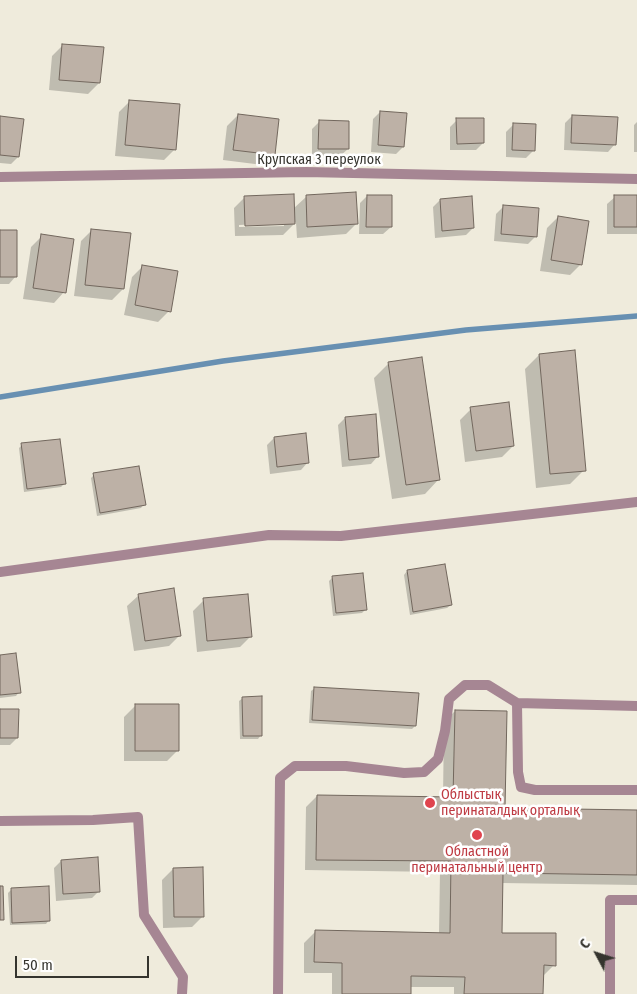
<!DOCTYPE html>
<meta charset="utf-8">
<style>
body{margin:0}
#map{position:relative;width:637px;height:994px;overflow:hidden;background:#efebdc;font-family:"Fira Sans Condensed",sans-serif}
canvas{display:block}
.north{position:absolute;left:572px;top:929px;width:50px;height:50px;-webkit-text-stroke:4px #fff;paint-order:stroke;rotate:310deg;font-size:14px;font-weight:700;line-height:20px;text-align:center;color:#35342e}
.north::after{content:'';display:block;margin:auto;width:18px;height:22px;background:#35342e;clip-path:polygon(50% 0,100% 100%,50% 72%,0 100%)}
.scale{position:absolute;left:15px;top:956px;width:134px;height:22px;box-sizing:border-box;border:2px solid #35342e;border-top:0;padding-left:6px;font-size:15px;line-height:18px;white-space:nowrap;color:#35342e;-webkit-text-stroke:4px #fff;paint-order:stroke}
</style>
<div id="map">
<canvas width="637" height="994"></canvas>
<div class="north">С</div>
<div class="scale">50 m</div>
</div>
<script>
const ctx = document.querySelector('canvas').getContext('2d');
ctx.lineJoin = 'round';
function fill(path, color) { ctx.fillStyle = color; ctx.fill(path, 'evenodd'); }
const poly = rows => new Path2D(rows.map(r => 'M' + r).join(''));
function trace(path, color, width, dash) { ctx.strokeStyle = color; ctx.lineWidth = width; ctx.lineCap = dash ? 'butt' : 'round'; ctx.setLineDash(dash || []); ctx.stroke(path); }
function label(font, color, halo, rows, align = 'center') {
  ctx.font = font + ' "Fira Sans Condensed",sans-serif'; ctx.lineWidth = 5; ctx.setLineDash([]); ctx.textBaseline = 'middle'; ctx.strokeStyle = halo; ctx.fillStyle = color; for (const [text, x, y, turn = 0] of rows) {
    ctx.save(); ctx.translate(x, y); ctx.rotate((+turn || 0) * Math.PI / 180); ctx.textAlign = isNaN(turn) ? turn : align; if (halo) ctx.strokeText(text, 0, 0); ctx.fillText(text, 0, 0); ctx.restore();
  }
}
const shadow = poly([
 [63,45,99,83,88,94,49,90,52,56],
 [130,101,175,149,164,160,115,156,119,112],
 [380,112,403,147,396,154,371,152,373,119],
 [238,115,274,154,263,165,223,160,227,126],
 [572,116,615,144,608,152,564,150,565,123],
 [0,117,18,157,11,164,0,163],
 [457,120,483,143,476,150,450,150,450,127],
 [319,122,348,149,340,156,312,156,312,129],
 [637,122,637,152,634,152,634,125],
 [514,124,534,150,526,158,506,157,506,132],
 [367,196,391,227,383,234,359,234,360,203],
 [245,197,293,209,306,197,357,223,346,234,297,238,296,222,283,235,235,236,234,208],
 [284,223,284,226,239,227,239,225],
 [615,197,637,197,637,234,607,234,607,204],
 [440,200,473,228,466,235,435,238,433,207],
 [504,206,536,236,528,244,494,241,496,214],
 [558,217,581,264,570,275,540,271,547,228],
 [92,230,123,289,112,300,74,296,81,241],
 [0,232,16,276,9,284,0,284],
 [42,236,64,292,54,303,23,299,31,247],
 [143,266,169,311,158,322,124,315,132,277],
 [539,355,584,470,570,484,536,488,525,369],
 [421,359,439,479,425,494,392,499,374,378,388,364],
 [471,409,513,446,502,457,465,462,460,420],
 [345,418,378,456,371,464,342,467,338,425],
 [274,438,308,462,301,470,270,474,267,445],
 [22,445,64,484,61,487,24,492,19,448],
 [94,475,144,504,141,508,97,516,91,478],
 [407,571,451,605,447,608,410,615,404,575],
 [362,574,366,609,362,613,333,616,329,581,332,578],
 [138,596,180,635,169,646,134,651,127,606],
 [204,600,251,636,240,647,197,652,193,611],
 [0,656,19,692,16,696,0,698],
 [315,688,415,726,412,729,309,723,311,691],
 [243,698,261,735,258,739,240,739,239,701],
 [135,706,178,750,167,761,124,761,124,717],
 [0,710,17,738,10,745,0,745],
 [455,711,504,809,637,811,637,885,502,883,501,934,554,965,543,976,542,994,454,994,454,987,410,987,410,994,332,994,332,973,304,973,304,943,315,932,439,934,440,872,305,870,306,807,317,796,443,798,444,722],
 [61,861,99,891,92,898,56,901,54,868],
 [173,869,203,916,192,927,163,928,162,880],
 [12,889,49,920,46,924,10,925,8,893]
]);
const stream = poly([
 [0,397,223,361,466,330,637,316]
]);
const building = poly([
 [62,44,104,47,100,83,59,80,62,44],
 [129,100,180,104,176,150,125,145,129,100],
 [380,111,407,113,404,147,378,145,380,111],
 [238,114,279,119,275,155,233,150,238,114],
 [572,115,618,117,616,145,571,143,572,115],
 [0,116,24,119,19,157,0,155,0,116],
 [456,118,484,118,484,143,457,144,456,118],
 [319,120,349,121,349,149,318,149,319,120],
 [513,123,536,124,535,151,512,150,513,123],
 [356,192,358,224,307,227,306,195,356,192],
 [294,194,295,224,245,226,244,196,294,194],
 [367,195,392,195,392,227,366,227,367,195],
 [614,195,637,195,637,227,614,227,614,195],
 [472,196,474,228,442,231,440,199,472,196],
 [503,205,539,208,537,237,501,234,503,205],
 [558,216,589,221,582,265,551,260,558,216],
 [91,229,131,233,124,289,85,285,91,229],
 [0,230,17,230,17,277,0,277,0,230],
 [41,234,74,239,66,293,33,288,41,234],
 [142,265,178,271,171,312,135,305,142,265],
 [575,350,586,471,550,474,539,354,575,350],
 [422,357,440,480,406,485,388,362,422,357],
 [509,402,514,446,476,451,470,407,509,402],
 [376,414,379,457,349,460,345,417,376,414],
 [306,433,309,463,277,467,274,437,306,433],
 [60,439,66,484,27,489,21,443,60,439],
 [139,466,146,505,100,513,93,473,139,466],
 [445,564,452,605,413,612,407,570,445,564],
 [363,573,367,610,336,613,332,576,363,573],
 [174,588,181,636,145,641,138,594,174,588],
 [248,594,252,637,207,641,203,598,248,594],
 [16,653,21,693,0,695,0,655,16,653],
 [314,687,419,693,416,726,312,720,314,687],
 [262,696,262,736,243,736,242,697,262,696],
 [135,704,179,704,179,751,135,751,135,704],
 [0,709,19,709,18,738,0,738,0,709],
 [455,710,507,711,505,808,637,810,637,875,503,873,502,933,556,933,556,966,544,965,543,994,464,994,465,977,411,976,411,994,342,994,342,963,314,962,315,930,450,933,451,861,316,860,317,795,453,797,455,710],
 [98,857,100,892,63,894,61,860,98,857],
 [203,867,204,917,174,917,173,868,203,867],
 [0,886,3,886,4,920,0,920,0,886],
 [49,886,50,921,12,923,11,888,49,886]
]);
const service = poly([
 [517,703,518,772,521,787,535,790,637,790],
 [0,821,93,820,138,817,144,915,183,977,182,994],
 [278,994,280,778,295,766,346,766,404,773,424,772,438,759,445,731,449,699,465,685,488,685,517,703,637,706],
 [610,994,610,900,637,900]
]);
const minor = poly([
 [0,177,306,172,637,179],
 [0,572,269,535,341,536,637,502]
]);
const markers = [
 [430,803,6,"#e0444e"],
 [477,835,6,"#e0444e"]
];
const streetNames = [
 ["Крупская 3 переулок",319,160]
];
const healthNames = [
 ["Облыстық",441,795],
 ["перинаталдық орталық",441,811],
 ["Областной",477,852,"center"],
 ["перинатальный центр",477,868,"center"]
];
fill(shadow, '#0003');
trace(stream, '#6890b2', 5.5);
fill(building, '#bdb1a6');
trace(building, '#72675d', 1);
trace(service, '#a68693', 10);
trace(minor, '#a68693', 10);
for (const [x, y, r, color] of markers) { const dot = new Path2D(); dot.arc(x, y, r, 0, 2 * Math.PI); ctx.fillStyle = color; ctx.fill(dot); trace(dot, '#fff', 2); }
label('14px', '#35342e', '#fff', streetNames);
label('14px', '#be3a42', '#fff', healthNames, 'left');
</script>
